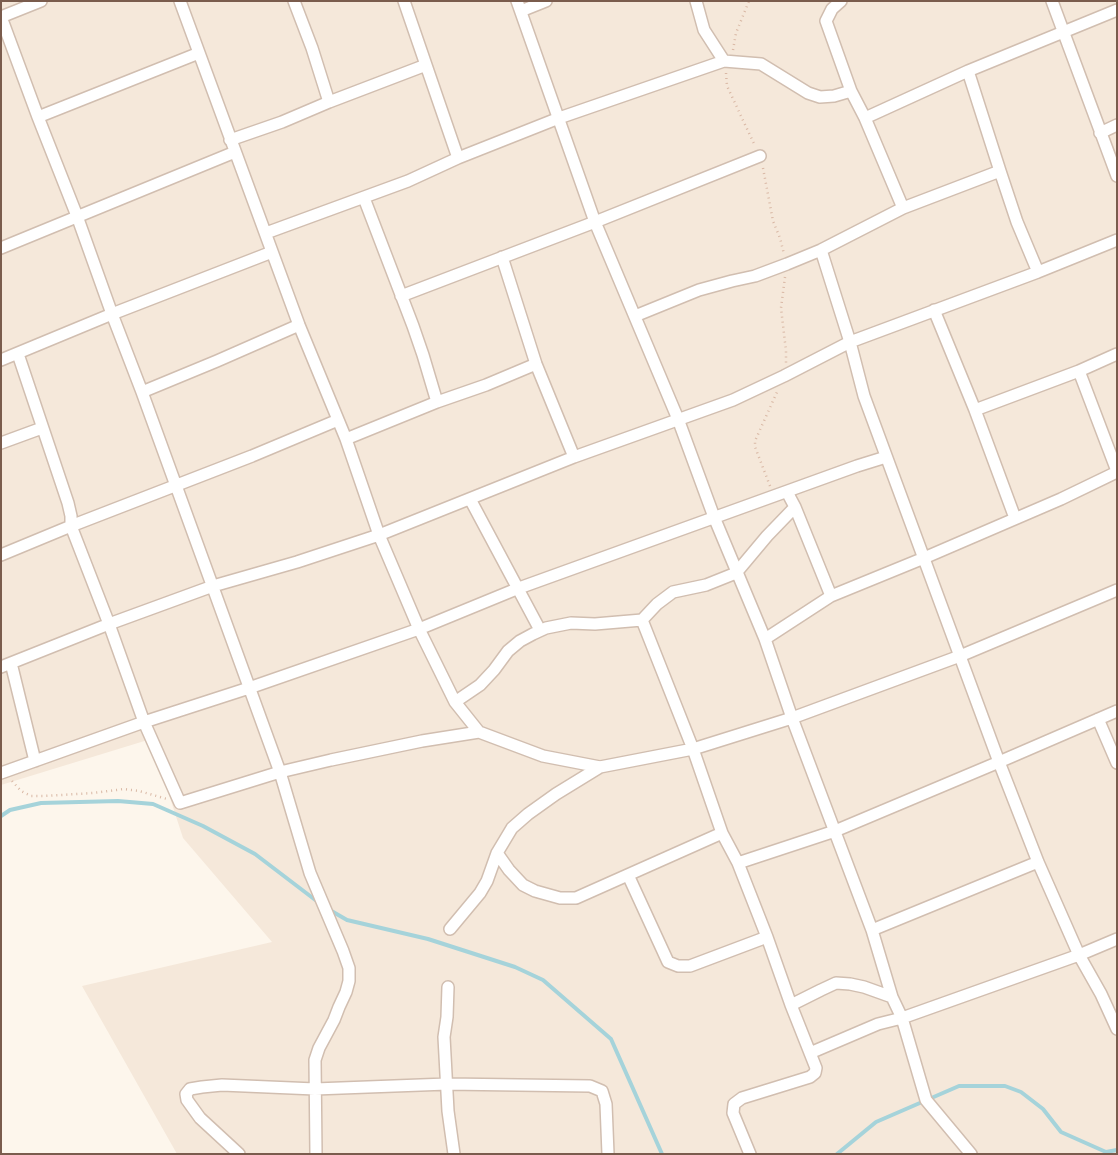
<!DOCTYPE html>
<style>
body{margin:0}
#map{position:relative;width:1118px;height:1155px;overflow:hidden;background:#fdf6ec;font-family:Commissioner,sans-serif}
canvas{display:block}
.frame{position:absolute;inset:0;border:2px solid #7a5c4d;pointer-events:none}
</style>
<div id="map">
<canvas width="1118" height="1155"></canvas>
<div class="frame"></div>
</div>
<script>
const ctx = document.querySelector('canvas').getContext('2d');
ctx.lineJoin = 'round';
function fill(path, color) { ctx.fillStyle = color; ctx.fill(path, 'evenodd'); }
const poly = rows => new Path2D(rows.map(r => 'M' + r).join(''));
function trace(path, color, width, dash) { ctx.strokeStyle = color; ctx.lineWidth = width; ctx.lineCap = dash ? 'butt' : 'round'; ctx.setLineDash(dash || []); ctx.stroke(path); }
const residential = poly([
 [1,1,1117,1,1117,1154,177,1154,82,986,272,942,183,838,151,739,1,785]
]);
const stream = poly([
 [1,816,10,810,41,803,118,801,153,804,203,826,255,854,318,902],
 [328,909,347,920,428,939,515,967,543,980,611,1039,662,1154],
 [837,1154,876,1122,959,1086,1005,1086,1021,1092,1043,1109,1061,1132,1106,1152,1117,1150]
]);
const path = poly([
 [733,50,736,33,749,1],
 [726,73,727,86,755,146],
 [763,168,773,221,780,238,784,254],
 [785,277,781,308,786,351,786,363],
 [770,486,755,447,755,441,777,392],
 [12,781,21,791,31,796,44,796,93,793,124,789,139,791,167,799]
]);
const minor = poly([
 [180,1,299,325,346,439,379,535,419,629,455,702,479,732],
 [294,1,312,48,329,102],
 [404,1,458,158],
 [517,1,595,222,678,419,714,517,765,639,792,718,872,930,892,997,902,1018,926,1100,971,1154],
 [696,1,704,30,724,61],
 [841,1,832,9,826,21,851,91,865,118,903,208],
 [1052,1,1117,176],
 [521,11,546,1],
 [1,17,38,117,77,216,112,314,142,392,280,772,310,873,343,951,349,968,349,981,346,992,339,1007,334,1020,319,1048,315,1060,316,1154],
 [1,17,41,1],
 [968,71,1000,171,1017,222,1038,272],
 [38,117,199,53],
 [865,118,968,71,1117,10],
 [1100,133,1117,125],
 [230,140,282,122,329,102,426,65],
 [364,198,413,326,423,355,437,402],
 [266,233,408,181,458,158,559,118,724,61,761,64,808,93,820,97,834,96,851,91],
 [1,248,235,152],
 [821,250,850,342,864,396,999,762,1038,862,1079,955,1101,994,1117,1029],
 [502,257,536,364,574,457],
 [401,296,595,222,760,156],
 [934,310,975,410,1015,518],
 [635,316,699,290,732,281,755,276,787,264,821,250,903,208,1000,171],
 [18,354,68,503,71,516,71,526,109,624,144,722,180,803,280,772,331,760,422,741,479,732,543,756,600,767,693,749,792,718,960,656,1117,590],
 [1,360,112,314,272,252],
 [1079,371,1117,471],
 [142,392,217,361,299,325],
 [975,410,1079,371,1117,354],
 [346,439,437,402,486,385,536,364],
 [1,443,42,428],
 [787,492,795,507,831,596],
 [470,499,540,630],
 [1,555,71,526,252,456,338,420],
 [642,620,693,749,722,833,738,863,767,937,791,1005,816,1068,815,1073,810,1077,742,1098,734,1104,733,1113,750,1154],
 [765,639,831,596,924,558,1061,499,1117,472],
 [11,663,35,761],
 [1,667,109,624,213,586,297,562,379,535,574,457,733,400,784,376,850,342,1038,272,1117,240],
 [455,702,480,685,494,670,508,651,520,641,533,634,546,628,571,623,595,624,642,620,657,604,673,592,706,585,736,573,767,536,795,507],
 [1098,719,1117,763],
 [1,773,144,722,249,688,419,629,519,588,857,466,886,457],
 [497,853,509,870,523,885,535,891,560,898,576,898,722,833],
 [738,863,835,831,999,762,1117,711],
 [628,875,668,962,678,966,690,966,767,937],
 [450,929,480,893,487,881,497,853,512,828,528,814,556,794,600,767],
 [872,930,1038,862],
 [448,987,447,1017,444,1037,448,1111,454,1154],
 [791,1005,821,990,836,983,850,984,864,987,892,997],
 [810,1053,878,1024,902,1018,1079,955,1117,939],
 [239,1154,200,1118,187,1100,186,1094,190,1089,202,1087,222,1085,315,1089,447,1084,590,1086,602,1091,606,1104,608,1154]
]);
fill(residential, '#f5e8da');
trace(stream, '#a5d3da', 4);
trace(minor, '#d1beb0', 14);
trace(path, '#d9b8a5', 2.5, [1, 4]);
trace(minor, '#fff', 11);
</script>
